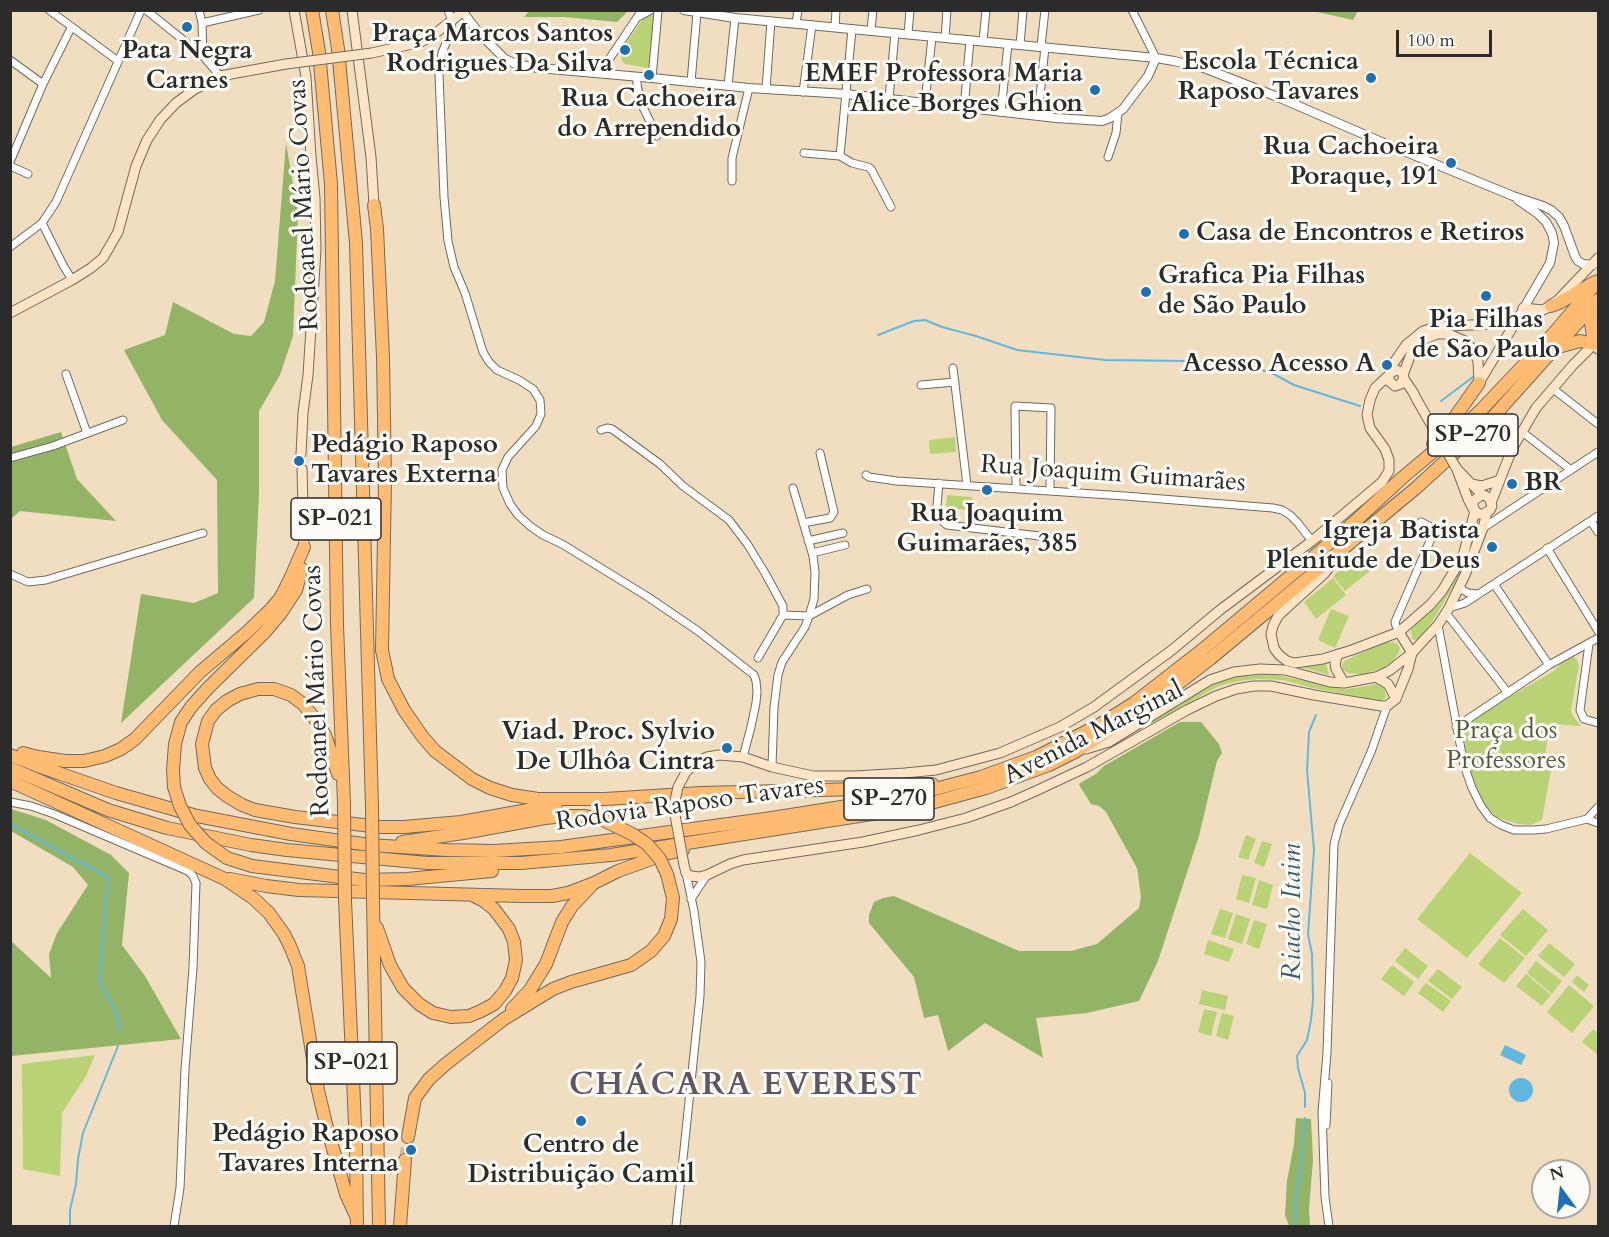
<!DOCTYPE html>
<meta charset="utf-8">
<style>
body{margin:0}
#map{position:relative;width:1609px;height:1237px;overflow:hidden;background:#f1dec0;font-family:Cardo,serif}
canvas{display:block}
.frame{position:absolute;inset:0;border:12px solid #2b2b2b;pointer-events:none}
.north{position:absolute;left:1531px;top:1159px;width:60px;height:60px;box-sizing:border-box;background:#fdfcf7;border:2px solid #a9a8a5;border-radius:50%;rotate:345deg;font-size:16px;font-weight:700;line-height:24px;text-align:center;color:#2b2b2b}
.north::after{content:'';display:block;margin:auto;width:21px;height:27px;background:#1f6fb2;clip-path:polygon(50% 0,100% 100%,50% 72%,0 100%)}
.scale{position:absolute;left:1396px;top:30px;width:96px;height:27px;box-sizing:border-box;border:3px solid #2b2b2b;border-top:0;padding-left:8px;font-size:18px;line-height:21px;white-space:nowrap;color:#2b2b2b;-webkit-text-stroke:4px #fdfcf7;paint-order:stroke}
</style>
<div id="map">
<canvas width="1609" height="1237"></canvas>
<div class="frame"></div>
<div class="north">N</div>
<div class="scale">100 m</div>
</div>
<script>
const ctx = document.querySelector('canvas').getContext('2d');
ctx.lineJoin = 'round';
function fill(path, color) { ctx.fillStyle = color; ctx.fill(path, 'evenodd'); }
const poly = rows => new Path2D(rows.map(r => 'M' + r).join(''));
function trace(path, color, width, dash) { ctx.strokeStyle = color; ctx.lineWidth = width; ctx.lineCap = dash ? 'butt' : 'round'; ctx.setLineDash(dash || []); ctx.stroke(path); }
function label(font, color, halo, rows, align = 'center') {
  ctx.font = font + ' Cardo,serif'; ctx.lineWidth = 6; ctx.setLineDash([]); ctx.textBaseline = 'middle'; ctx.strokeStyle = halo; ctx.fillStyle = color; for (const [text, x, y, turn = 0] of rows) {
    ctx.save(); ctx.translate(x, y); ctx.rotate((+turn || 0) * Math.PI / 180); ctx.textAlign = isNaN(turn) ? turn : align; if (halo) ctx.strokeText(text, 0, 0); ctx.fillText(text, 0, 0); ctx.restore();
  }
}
const green = poly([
 [656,14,648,68,625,64,622,61,621,55,623,48,643,19,649,16],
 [955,437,956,452,930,454,929,440],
 [947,495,972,497,971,510,946,508],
 [1362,552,1375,567,1345,591,1333,576],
 [1467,556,1460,575,1432,622,1417,640,1412,639,1411,629,1435,607,1458,575],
 [1333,578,1346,595,1316,619,1304,602],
 [1331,609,1349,616,1335,648,1318,640],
 [1393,642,1398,644,1400,648,1398,654,1391,663,1384,667,1368,673,1361,674,1348,673,1343,670,1342,664,1346,660,1383,643],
 [1572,657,1577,659,1579,665,1571,711,1573,716,1581,726,1550,724,1544,763,1552,765,1542,820,1531,825,1518,824,1496,817,1475,793,1466,761,1464,723,1554,671,1566,658],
 [1326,663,1329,675,1301,667],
 [1266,674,1281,676,1343,689,1355,688,1377,684,1384,688,1386,696,1385,699,1380,701,1313,688,1283,680,1258,679,1239,681,1219,686,1151,724,1150,722,1215,684,1236,677],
 [1246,835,1256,839,1248,860,1238,857],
 [1262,841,1272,844,1264,867,1254,863],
 [1470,853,1522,893,1467,958,1417,919],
 [1242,875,1256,878,1249,903,1236,899],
 [1259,880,1273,885,1267,909,1252,905],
 [1220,909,1233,913,1225,938,1211,934],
 [1523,909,1548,930,1526,956,1500,935],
 [1236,914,1250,919,1242,944,1228,939],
 [1254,920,1267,924,1259,949,1246,944],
 [1500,938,1525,958,1504,983,1478,964],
 [1208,940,1234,949,1229,962,1204,954],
 [1549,943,1575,964,1564,977,1538,956],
 [1405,948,1428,966,1418,979,1395,961],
 [1536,961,1562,981,1552,994,1527,973],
 [1392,965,1414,982,1404,996,1381,979],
 [1438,969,1462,987,1452,999,1428,981],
 [1526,974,1551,995,1542,1006,1516,986],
 [1577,975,1589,985,1584,992,1572,982],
 [1426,983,1451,1001,1443,1012,1418,993],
 [1569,985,1594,1006,1572,1033,1547,1012],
 [1202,990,1228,996,1225,1010,1199,1004],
 [1204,1009,1217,1012,1211,1036,1198,1032],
 [1222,1013,1234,1016,1228,1040,1216,1036],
 [1593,1029,1598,1033,1598,1055,1582,1042],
 [95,1055,86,1076,62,1113,60,1176,23,1169,22,1064]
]);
const forest = poly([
 [529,11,529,10,628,11,617,22,564,17,524,17],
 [1313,11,1358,11,1353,20],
 [286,143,298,214,293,336,280,375,259,411,259,494,254,598,121,723,141,594,194,603,218,593,217,480,162,420,124,350,165,335,173,302,234,334,251,336,264,322,275,281],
 [61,432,77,479,116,521,20,511,11,519,11,447],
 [1180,722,1201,722,1219,744,1222,753,1217,761,1213,777,1199,836,1158,961,1139,1001,1087,1013,1036,1018,1043,1058,985,1023,948,1051,938,1015,924,1018,914,977,869,923,869,915,874,902,883,898,894,896,1019,951,1071,951,1097,944,1139,908,1141,897,1137,868,1106,812,1099,806,1091,804,1079,785,1080,783,1096,774,1104,766],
 [11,809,46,820,111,855,129,873,122,945,145,976,181,1039,11,1056,11,941,51,978,49,954,57,933,88,885,73,867,11,831],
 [1296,1118,1311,1119,1313,1160,1309,1209,1310,1226,1289,1226,1285,1215,1287,1181,1294,1144]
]);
const water = poly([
 [1505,1045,1526,1055,1521,1065,1500,1055],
 '1509 1090a12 12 0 1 1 24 0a12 12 0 1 1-24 0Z'
]);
const stream = poly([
 [878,335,914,321,925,320,942,327,976,336,1017,350,1105,360,1188,361,1250,367,1270,372,1294,385,1360,406],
 [1441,401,1473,377],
 [10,824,108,877,99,982,114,1007,121,1030],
 [1305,1107,1305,1093,1298,1068,1297,1056,1307,1040,1311,1020,1313,1000,1312,954,1308,934,1314,850,1307,770,1309,732,1316,715],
 [70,1226,70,1210,76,1184,78,1159,83,1133,118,1046],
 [1296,1226,1295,1201,1301,1163,1305,1118]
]);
const motorwayTunnel = poly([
 [405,1160,408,1137]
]);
const minor = poly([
 [49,10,118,61],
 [146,10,203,56,220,76],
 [199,10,202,23,203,56],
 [448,10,452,21,450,33,442,53,439,74,444,197,448,241,454,267,465,293,483,352,489,362,497,370,519,380,533,389,540,400,541,414,536,426,508,457,502,470,503,488,510,504,518,515,530,526,543,535,562,544,648,597,698,631,754,675,756,681,757,691,756,703,751,727,743,757],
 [1132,10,1156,58],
 [640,16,651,10],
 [202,23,259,10],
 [796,23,798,10],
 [835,27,836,10],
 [871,30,873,10],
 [908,34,910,10],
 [945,38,947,10],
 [983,41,986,10],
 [1020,45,1023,10],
 [1041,46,1045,10],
 [10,60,43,84],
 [600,73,642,10],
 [636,77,640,101,657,136],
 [652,78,658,11],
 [691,82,697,13],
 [728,85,735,18],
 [766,89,771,21],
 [803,92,812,25],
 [889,99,895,33],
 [925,103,932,37],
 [964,109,970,40],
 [1001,112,1008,44],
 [1038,116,1045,47],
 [804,153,840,156,852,29],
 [840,156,852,163,868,167,871,169,891,207],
 [1108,157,1116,133,1118,113],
 [10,162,43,84,71,28],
 [10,166,28,174],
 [732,181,732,158,749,88],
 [42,223,63,265,72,280],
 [10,247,42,223,56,202,141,10],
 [953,368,967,485],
 [66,374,87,433],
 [921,385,955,382],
 [1552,388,1598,424],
 [601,430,607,428,612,429,660,464,683,486,729,520,748,545,765,573,783,606,783,615,758,658],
 [1521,431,1571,470],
 [10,458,53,446,123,420],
 [866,475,869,477,897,481,1125,496,1273,508,1282,510,1290,515,1297,522,1312,541],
 [939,483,937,506,942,521,947,525,1056,538],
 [1016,488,1015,406,1051,408,1050,491],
 [1591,521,1598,532],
 [803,523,830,518,834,512,820,453],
 [1483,528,1598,452],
 [808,541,843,533],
 [1547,548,1598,631],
 [812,553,845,545],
 [10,574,28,582,46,580,203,533],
 [1494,584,1549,665],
 [1459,588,1468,593,1479,594],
 [1449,608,1465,603,1598,516],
 [1446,613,1508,693],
 [783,615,809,616,814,599,815,572,813,556,793,488],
 [1438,625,1464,765,1472,788,1481,806,1490,818,1501,825,1514,830,1534,830,1546,829,1587,819,1598,823],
 [1399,632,1396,626,1395,622,1433,534,1429,526,1421,522],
 [1589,644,1580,710,1584,719,1598,723],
 [1456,727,1549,665,1598,638],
 [772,767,774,707,778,675,782,662,805,627,809,616,848,595,867,589],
 [10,802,31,806,54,814,188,871,193,876,196,883,193,968,185,1069,180,1188,174,1226],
 [1587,819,1598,807],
 [691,899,707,875],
 [1326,1125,1328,1083],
 [676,1226,700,996,701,962,694,911,686,873],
 [1329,1226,1325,1197,1322,1112,1327,1053,1334,844,1339,825,1371,752,1387,706]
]);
const tertiary = poly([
 [684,10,735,18,1156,58,1174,61,1204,68,1280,98,1384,143,1513,196,1543,206,1551,210,1559,217,1564,226,1575,256,1578,261,1583,264,1593,265],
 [463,12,478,32,505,59,516,64,538,68,652,78,749,88,846,94,1056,118,1102,121,1110,118,1123,109,1148,76,1156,58],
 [1515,323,1550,263,1554,243,1552,233,1546,222,1538,214,1518,200]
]);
const secondary = poly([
 [294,10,306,77,311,157,315,198,316,250,308,375,303,413,301,454],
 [352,10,371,157,374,205],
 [372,53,421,42,432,36,465,10],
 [1523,308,1543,310],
 [10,313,72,280,91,268,103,258,118,232,136,166,147,140,160,120,176,103,195,89,220,76,286,64],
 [1391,373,1396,370,1402,372,1404,377,1401,384,1395,386,1389,381,1389,375,1393,364,1406,345,1423,331,1433,328,1448,326,1515,323,1526,318,1545,309,1558,300,1598,258],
 [1403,375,1412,351,1420,341,1437,334,1449,334,1465,341,1473,350,1478,361,1479,383],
 [1404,379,1413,392,1417,400],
 [1479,383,1515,323],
 [1456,467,1468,499,1473,509],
 [302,469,304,547],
 [1459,471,1482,495],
 [1471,484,1482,486,1497,481],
 [1491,503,1512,449,1536,408,1573,365,1594,344,1598,349],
 [1333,557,1328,569,1324,574,1278,616,1273,626,1271,634,1274,648,1279,655,1287,661,1295,663,1323,659,1352,650,1399,632,1430,605,1442,591,1463,556,1475,511,1473,506,1473,501,1480,496,1484,495,1489,498,1492,506,1490,510,1483,514,1479,514,1475,511],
 [1399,632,1412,653],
 [1338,654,1335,663,1336,669,1344,683],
 [1376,677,1388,684,1396,699],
 [1086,749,1109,742,1210,680,1234,672,1260,669,1285,670,1330,682,1344,683,1376,677,1389,671,1412,653,1422,642,1438,625,1449,608,1465,575,1483,528,1487,512],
 [678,787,686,772,697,762,707,757,719,755,743,757,772,767,813,776,855,776,905,773,936,770,1000,753,1060,727,1094,707,1172,650,1220,610,1312,541,1382,482,1389,471,1389,460,1385,449,1370,428,1367,415,1370,400,1375,388,1389,375],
 [684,865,686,873,691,876,699,877,707,875,730,864,743,860,863,842,919,830,966,818,1011,802,1040,789,1087,767,1187,710,1216,696,1236,689,1254,686,1271,686,1314,695,1381,706,1387,706,1396,699,1408,669,1412,653]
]);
const motorway = poly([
 [312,10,319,52,331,184,337,625,344,803],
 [332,10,338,49,356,243,372,807],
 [374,205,377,229,383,357,385,480,382,650,388,679,404,710,422,736,435,751,472,779,490,788,512,795,538,799,605,799,701,793,861,789,932,784],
 [1551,306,1559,303,1595,282],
 [1558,347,1580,341,1594,344,1591,323,1596,307],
 [1433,444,1455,417,1479,383],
 [23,753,38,757,65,761,84,761,105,756,121,749,135,739,200,672,246,633,271,609,281,597,290,579,304,547],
 [10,755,38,766,116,793,197,816,291,834,370,845,447,850,494,851,561,847,772,818,904,797,981,777,1036,757,1099,725,1134,703,1202,650,1350,526,1402,478,1464,426,1482,409,1554,333,1598,281],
 [10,768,108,810,167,828,251,845,287,850,427,863,521,863,611,855,897,810,931,803,986,788,1049,765,1075,752,1157,700,1210,659,1416,488,1462,446,1493,417,1598,300],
 [338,774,325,735,315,719,303,704,291,695,274,689,258,689,240,694,227,701,216,710,208,721,202,744,205,768,210,779,217,788,227,796,242,805,255,810,295,817,380,827,404,827,461,822,556,805],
 [10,781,225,879,253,898,269,913,284,934,290,946,298,966,318,1090,326,1124,346,1194,357,1218],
 [174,787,173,770,175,744,181,722,191,707,208,688,265,632,281,613,296,590,302,569],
 [402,842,463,833,545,818,565,816,585,816,603,820],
 [252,866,364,880,407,879,492,871],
 [230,879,266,886,299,890,522,896,552,896,568,893,594,883,618,871,665,854,683,850],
 [345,900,356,1147,357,1226],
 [373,902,379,1226],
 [377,928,390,965,403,988,419,1004,433,1013,451,1017,469,1016,481,1011,494,1004,505,991,512,978,516,960,514,942,509,929,494,909,484,901,474,896],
 [512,1009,530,990,546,964,562,922,572,906,591,886],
 [408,1137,415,1098,429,1079,447,1063,504,1019,553,989,571,982,631,965,651,951,664,936,671,919,673,898,667,874],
 [400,1226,405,1160]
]);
const secondaryBridge = poly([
 [286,64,372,53],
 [1417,400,1455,466],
 [678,787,674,805,675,815,684,865]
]);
const motorwayBridge = poly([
 [174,787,180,806,190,825,206,843,227,858,252,866],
 [344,803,345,900],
 [372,807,373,902],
 [603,820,632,834,647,844,660,859,667,874]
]);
const markers = [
 [187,27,6,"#1f6fb2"],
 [625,50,6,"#1f6fb2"],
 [649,75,6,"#1f6fb2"],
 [1371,78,6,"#1f6fb2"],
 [1095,90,6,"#1f6fb2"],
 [1451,163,6,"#1f6fb2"],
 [1184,234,6,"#1f6fb2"],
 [1146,292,6,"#1f6fb2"],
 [1486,296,6,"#1f6fb2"],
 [1387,365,6,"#1f6fb2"],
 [299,461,6,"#1f6fb2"],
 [1512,484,6,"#1f6fb2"],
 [987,490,6,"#1f6fb2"],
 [1492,547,6,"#1f6fb2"],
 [727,748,6,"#1f6fb2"],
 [581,1121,6,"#1f6fb2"],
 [411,1150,6,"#1f6fb2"]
];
const shields = [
 [1473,435,90],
 [336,519,90],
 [889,799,90],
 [352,1063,90]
];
const shieldNames = [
 ["SP-270",1473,435],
 ["SP-021",336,519],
 ["SP-270",889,799],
 ["SP-021",352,1063]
];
const poiNames = [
 ["Praça Marcos Santos",613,35],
 ["Rodrigues Da Silva",613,65],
 ["Pata Negra",187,52,"center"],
 ["Carnes",187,82,"center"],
 ["Escola Técnica",1359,63],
 ["Raposo Tavares",1359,93],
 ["EMEF Professora Maria",1083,75],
 ["Alice Borges Ghion",1083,105],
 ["Rua Cachoeira",649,100,"center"],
 ["do Arrependido",649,130,"center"],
 ["Rua Cachoeira",1439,148],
 ["Poraque, 191",1439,178],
 ["Casa de Encontros e Retiros",1196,234,"left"],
 ["Grafica Pia Filhas",1158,277,"left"],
 ["de São Paulo",1158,307,"left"],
 ["Pia Filhas",1486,321,"center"],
 ["de São Paulo",1486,351,"center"],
 ["Acesso Acesso A",1375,365],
 ["Pedágio Raposo",311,446,"left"],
 ["Tavares Externa",311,476,"left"],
 ["BR",1524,484,"left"],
 ["Rua Joaquim",987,515,"center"],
 ["Guimarães, 385",987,545,"center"],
 ["Igreja Batista",1480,532],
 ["Plenitude de Deus",1480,562],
 ["Viad. Proc. Sylvio",715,733],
 ["De Ulhôa Cintra",715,763],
 ["Pedágio Raposo",399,1135],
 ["Tavares Interna",399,1165],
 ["Centro de",581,1146,"center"],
 ["Distribuição Camil",581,1176,"center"]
];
const streetNames = [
 ["Rodoanel Mário Covas",305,205,-93],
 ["Rua Joaquim Guimarães",1113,475,4],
 ["Rodoanel Mário Covas",318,691,-92],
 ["Avenida Marginal",1094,734,-27],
 ["Rodovia Raposo Tavares",690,805,-8]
];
const parkNames = [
 ["Praça dos",1506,732],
 ["Professores",1506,762]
];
const waterNames = [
 ["Riacho Itaim",1294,912,-90]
];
const districtNames = [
 ["CHÁCARA EVEREST",746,1087]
];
fill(green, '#bad276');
fill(forest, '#93b467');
fill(water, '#62b7df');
trace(stream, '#62b7df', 2);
trace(motorwayTunnel, '#c9baa2', 12, [12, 6]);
trace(minor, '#706a5f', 9);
trace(tertiary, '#706a5f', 10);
trace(secondary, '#706a5f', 11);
trace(motorway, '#706a5f', 14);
trace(minor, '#fff', 7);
trace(tertiary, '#fff', 8);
trace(secondary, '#ffe4c6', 9);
trace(motorway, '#ffbb71', 12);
trace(secondaryBridge, '#706a5f', 11, []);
trace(motorwayBridge, '#706a5f', 14, []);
trace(secondaryBridge, '#ffe4c6', 9);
trace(motorwayBridge, '#ffbb71', 12);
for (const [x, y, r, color] of markers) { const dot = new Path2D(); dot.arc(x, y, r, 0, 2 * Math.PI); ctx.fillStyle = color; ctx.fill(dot); trace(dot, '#fdfcf7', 2); }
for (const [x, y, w] of shields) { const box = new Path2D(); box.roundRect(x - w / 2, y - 21, w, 42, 4.5); ctx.fillStyle = '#fdfcf7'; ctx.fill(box); trace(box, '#2b2b2b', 1.5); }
label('bold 24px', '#2b2b2b', null, shieldNames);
label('bold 26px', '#2b2b2b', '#fdfcf7', poiNames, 'right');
label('26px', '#2b2b2b', '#fdfcf7', streetNames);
label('26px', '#565d42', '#fdfcf7', parkNames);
label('italic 27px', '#3e5c6a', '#fdfcf7', waterNames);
ctx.letterSpacing = '1.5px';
label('bold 32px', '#5f5563', '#fdfcf7', districtNames);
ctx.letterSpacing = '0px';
</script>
